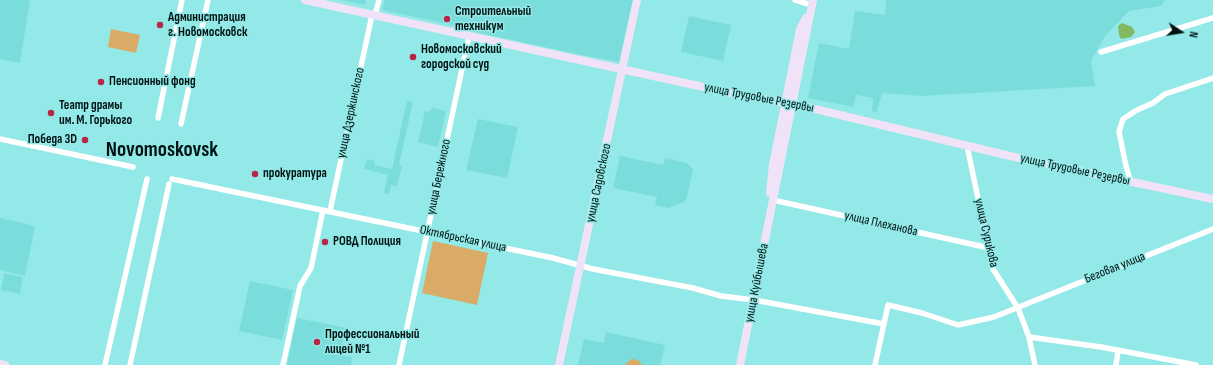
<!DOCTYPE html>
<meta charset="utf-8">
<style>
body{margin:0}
#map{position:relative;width:1213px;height:365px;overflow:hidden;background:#93e9e7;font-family:"Sofia Sans Condensed",sans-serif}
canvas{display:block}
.north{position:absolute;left:1161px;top:12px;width:40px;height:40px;-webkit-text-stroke:3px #93e9e7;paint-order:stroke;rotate:102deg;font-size:11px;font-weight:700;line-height:16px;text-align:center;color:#001313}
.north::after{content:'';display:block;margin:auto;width:14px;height:18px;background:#001313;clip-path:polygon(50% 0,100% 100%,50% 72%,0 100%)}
</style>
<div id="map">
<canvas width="1213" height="365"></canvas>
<div class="north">N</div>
</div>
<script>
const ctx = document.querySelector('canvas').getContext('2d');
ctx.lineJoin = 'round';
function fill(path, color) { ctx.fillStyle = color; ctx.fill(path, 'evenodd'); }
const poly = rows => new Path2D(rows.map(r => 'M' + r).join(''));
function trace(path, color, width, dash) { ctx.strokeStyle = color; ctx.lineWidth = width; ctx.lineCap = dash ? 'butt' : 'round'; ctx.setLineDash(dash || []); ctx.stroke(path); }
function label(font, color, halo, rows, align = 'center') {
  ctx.font = font + ' "Sofia Sans Condensed",sans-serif'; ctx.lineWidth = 3; ctx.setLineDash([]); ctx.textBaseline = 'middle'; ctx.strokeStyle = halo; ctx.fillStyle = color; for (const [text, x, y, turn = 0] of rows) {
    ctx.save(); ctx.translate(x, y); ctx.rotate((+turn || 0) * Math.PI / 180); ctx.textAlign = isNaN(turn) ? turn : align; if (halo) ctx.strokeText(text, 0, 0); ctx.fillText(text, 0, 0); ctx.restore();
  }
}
const built = poly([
 [0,0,30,0,20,63,0,59],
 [341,0,366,0,365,5],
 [385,0,633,0,619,62,572,53,466,30,466,28,382,10],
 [886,0,1165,0,1161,6,1129,11,1105,36,1091,61,1095,86,921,96,882,93,877,112,872,111,873,98,856,95,854,107,808,98,819,43,849,49,855,11,885,15],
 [689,16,731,25,723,61,681,52],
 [407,101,413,102,399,165,402,166,397,186,391,185,389,194,384,193,388,175,364,169,367,159,375,161,374,165,392,169],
 [433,108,446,111,438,147,418,142,425,111,428,112],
 [478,119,518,127,507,178,466,170],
 [620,156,663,165,665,158,687,163,693,169,686,201,668,208,655,205,657,197,613,188],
 [0,218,35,226,25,276,0,270],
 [4,273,23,277,20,294,1,290],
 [250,281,293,290,282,340,239,331],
 [297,318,346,328,340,355,352,357,351,365,287,365],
 [606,332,665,345,660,365,578,365,584,339,604,343]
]);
const green = poly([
 [111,29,140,35,136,53,108,47],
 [433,241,488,253,477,305,422,293],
 [633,359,638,360,642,365,625,365,630,360]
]);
const water = poly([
 [1122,23,1132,27,1135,32,1131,37,1121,39,1119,35,1118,26]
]);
const street = poly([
 [795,0,812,5],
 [375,15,379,0],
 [1101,52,1213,18],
 [158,118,182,0],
 [181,124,208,0],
 [0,139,133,167],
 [967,146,993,269,1018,308,1029,337,1035,365],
 [172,179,553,258,593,269,693,288,721,296,754,300,884,324],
 [1131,183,1126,166,1119,132,1123,119,1137,110,1153,103,1165,94,1213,78],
 [773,200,989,248],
 [330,211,372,15],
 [1029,337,1101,347,1196,365],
 [105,365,147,179],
 [130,365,169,184],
 [283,365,300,286,311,268,323,210],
 [399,365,469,36],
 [875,365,888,305,922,313,958,325,994,317,1213,229],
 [1116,365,1118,351]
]);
const secondary = poly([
 [305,0,731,93,811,108,1010,156,1213,199],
 [770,193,773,164,781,125,800,29,806,18],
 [0,364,5,365],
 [559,365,637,0],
 [740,365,813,0]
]);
const markers = [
 [447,19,4,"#b82647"],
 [160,25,4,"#b82647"],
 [413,57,4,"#b82647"],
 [101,82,4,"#b82647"],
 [51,113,4,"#b82647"],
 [85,140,4,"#b82647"],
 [255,174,4,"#b82647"],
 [325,242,4,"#b82647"],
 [317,342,4,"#b82647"]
];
const poiNames = [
 ["Строительный",455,12],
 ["техникум",455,27],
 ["Администрация",168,18],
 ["г. Новомосковск",168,33],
 ["Новомосковский",421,50],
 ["городской суд",421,65],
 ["Пенсионный фонд",109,82],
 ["Театр драмы",59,106],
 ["им. М. Горького",59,121],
 ["Победа 3D",77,140,"right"],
 ["прокуратура",263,174],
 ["РОВД Полиция",333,242],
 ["Профессиональный",325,335],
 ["лицей №1",325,350]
];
const streetNames = [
 ["улица Трудовые Резервы",759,98,11],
 ["улица Дзержинского",351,113,-78],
 ["улица Трудовые Резервы",1075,170,12],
 ["улица Бережного",439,177,-78],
 ["улица Садовского",599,183,-78],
 ["улица Плеханова",881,224,13],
 ["улица Сурикова",986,233,77],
 ["Октябрьская улица",463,239,12],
 ["Беговая улица",1115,268,-22],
 ["улица Куйбышева",757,283,-79]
];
const townNames = [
 ["Novomoskovsk",162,151]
];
fill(built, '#7bdddb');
fill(green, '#daaa67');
fill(water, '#84b963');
trace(street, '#fff', 5.5);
trace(secondary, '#f0e2f7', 8);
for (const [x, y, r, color] of markers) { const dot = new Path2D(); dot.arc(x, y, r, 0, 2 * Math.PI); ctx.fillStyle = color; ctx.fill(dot); trace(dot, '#93e9e7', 1.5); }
label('bold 13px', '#001313', '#93e9e7', poiNames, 'left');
label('13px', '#001313', '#93e9e7', streetNames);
label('bold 21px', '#001313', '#93e9e7', townNames);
</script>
